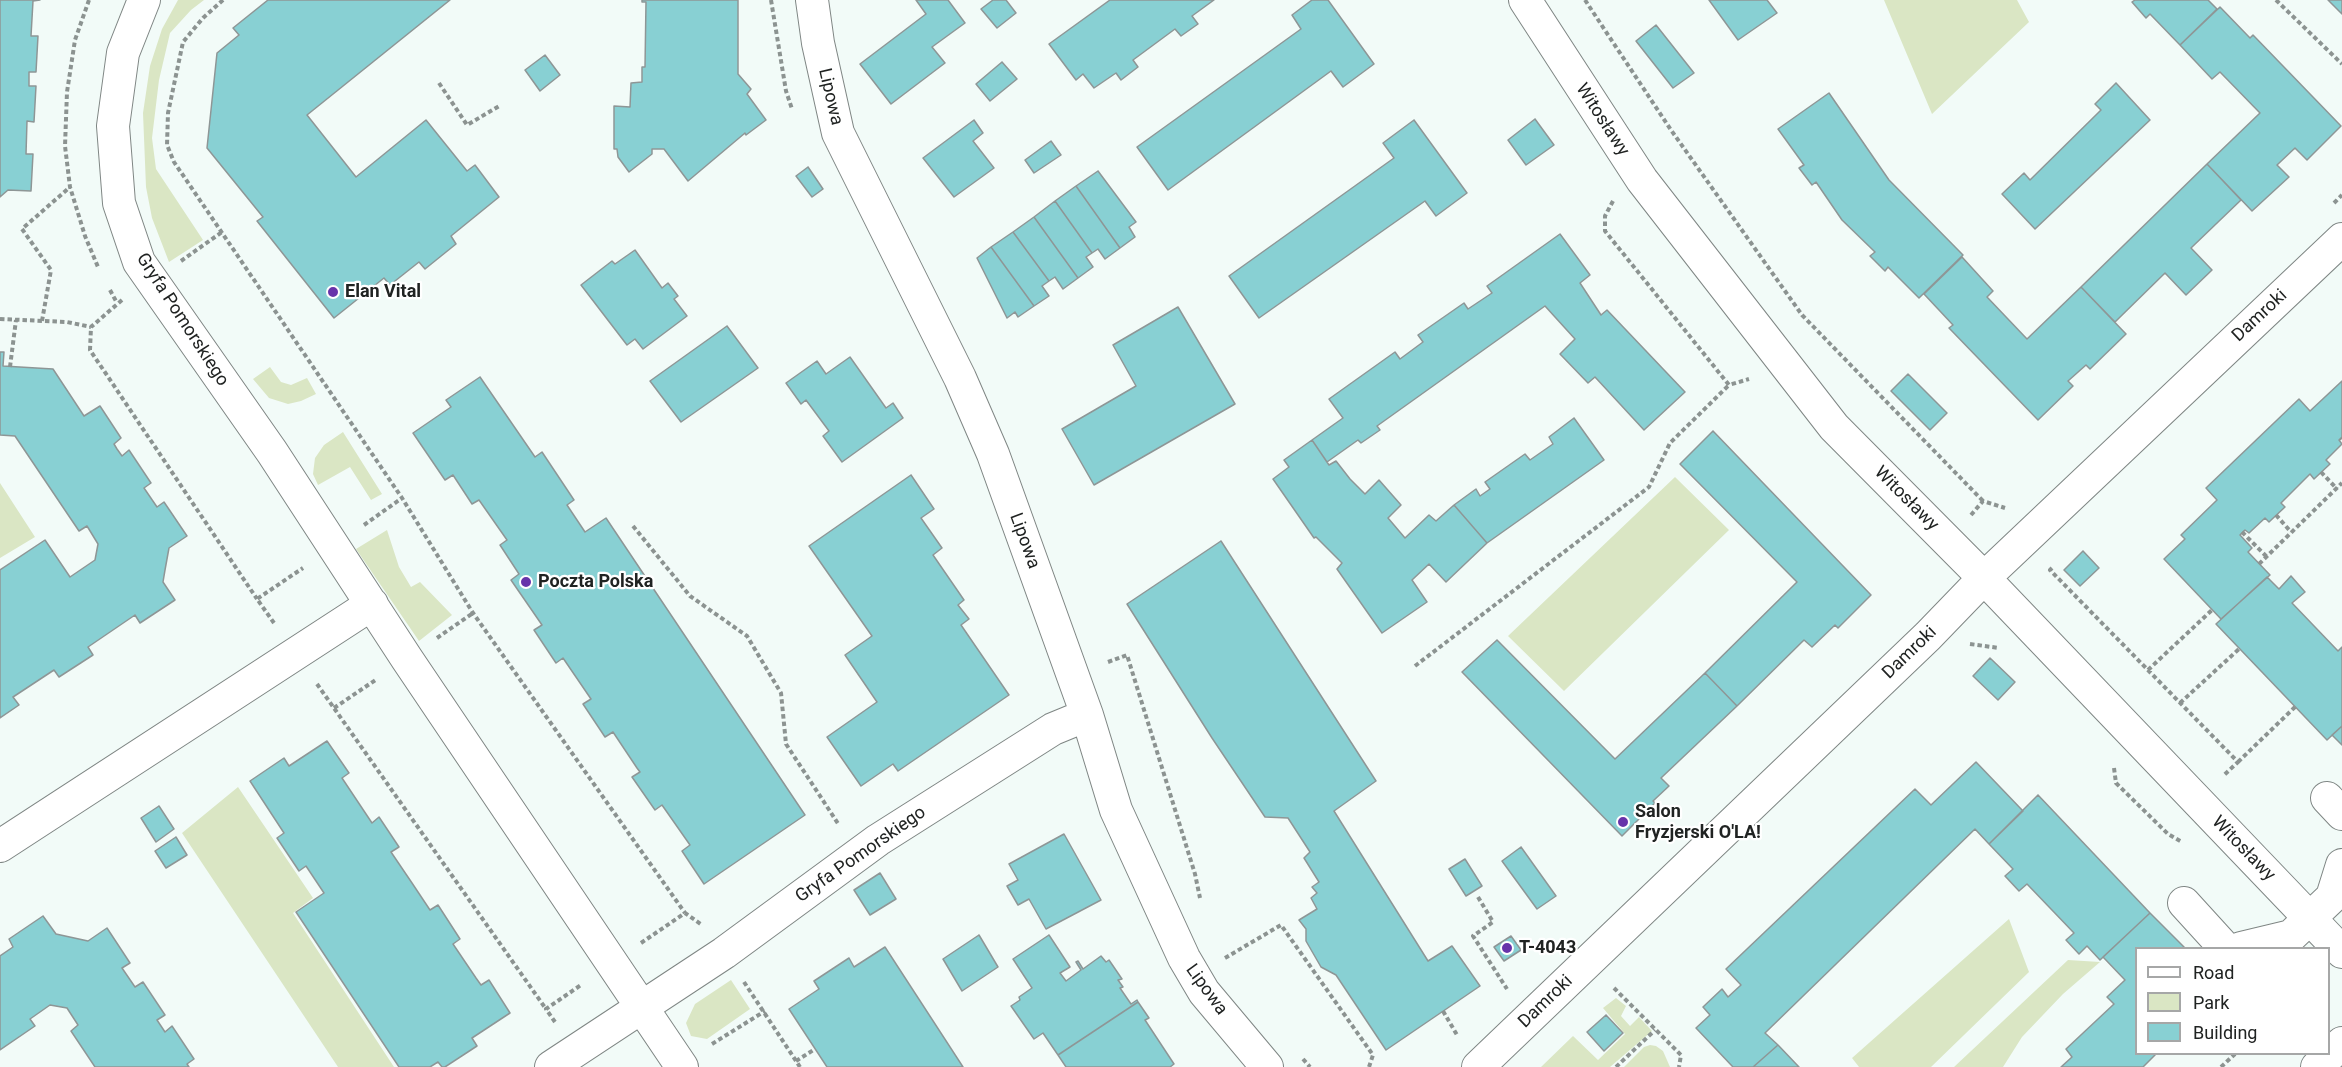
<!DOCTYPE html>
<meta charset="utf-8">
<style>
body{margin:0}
#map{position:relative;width:2342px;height:1067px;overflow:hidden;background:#f2fbf8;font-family:Roboto,sans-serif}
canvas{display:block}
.legend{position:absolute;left:2135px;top:947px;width:195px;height:108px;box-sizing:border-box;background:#fff;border:2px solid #a6a7a7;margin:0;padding:8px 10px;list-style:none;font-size:18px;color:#202322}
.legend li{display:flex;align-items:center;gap:12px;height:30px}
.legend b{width:30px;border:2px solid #a6a7a7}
</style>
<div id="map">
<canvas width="2342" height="1067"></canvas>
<ul class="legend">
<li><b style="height:8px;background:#fff"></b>Road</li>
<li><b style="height:16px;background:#dae6c4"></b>Park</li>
<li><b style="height:16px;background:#88d0d3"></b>Building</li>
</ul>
</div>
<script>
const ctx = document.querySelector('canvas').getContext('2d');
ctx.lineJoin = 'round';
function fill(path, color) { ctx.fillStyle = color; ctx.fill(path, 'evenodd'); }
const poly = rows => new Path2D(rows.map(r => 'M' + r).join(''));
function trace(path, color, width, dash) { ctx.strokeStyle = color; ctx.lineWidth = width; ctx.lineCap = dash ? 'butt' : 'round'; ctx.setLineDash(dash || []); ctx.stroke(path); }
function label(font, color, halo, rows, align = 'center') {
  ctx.font = font + ' Roboto,sans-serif'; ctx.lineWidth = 4.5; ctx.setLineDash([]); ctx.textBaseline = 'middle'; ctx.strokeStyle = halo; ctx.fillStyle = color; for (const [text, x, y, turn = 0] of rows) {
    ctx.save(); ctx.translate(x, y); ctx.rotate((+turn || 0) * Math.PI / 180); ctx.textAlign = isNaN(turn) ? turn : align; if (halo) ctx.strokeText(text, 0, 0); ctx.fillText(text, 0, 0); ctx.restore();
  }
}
const green = poly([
 [178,0,204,0,191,10,170,33,159,80,152,138,156,169,203,240,169,262,152,218,146,187,143,113,150,66,162,29],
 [1884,0,2017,0,2029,22,1932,114],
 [270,367,281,382,291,385,307,378,316,394,301,401,288,404,269,398,253,379],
 [343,432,382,494,371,500,350,467,318,485,313,474,315,458,324,445],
 [1675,477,1729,530,1564,691,1508,636],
 [0,483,35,537,0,558],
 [387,530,399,567,411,587,420,582,452,615,419,641,356,549],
 [238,787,313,898,293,913,394,1067,338,1067,182,833],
 [2009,919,2029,972,1931,1067,1859,1067,1852,1058],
 [2068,960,2100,962,2063,994,2022,1037,2003,1067,1954,1067],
 [731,980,750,1009,707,1039,691,1036,686,1023,695,1004],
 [1616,998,1626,1006,1621,1016,1630,1026,1639,1017,1652,1031,1610,1067,1541,1067,1573,1036,1598,1060,1625,1034,1603,1008],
 [1650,1045,1656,1046,1663,1051,1670,1067,1624,1067,1644,1047]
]);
const building = poly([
 [0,0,40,0,33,1,31,36,38,36,36,72,29,72,29,86,36,86,34,122,27,121,26,154,33,154,31,191,8,190,0,197,0,0],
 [268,0,450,0,307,115,356,177,426,120,467,171,475,165,499,197,451,236,456,244,425,269,419,262,390,285,384,278,334,318,257,221,263,217,207,148,217,53,239,35,233,28,268,0],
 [642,0,738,0,738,74,751,89,747,94,766,120,746,135,745,133,688,181,664,149,652,149,652,154,629,172,618,157,617,149,614,149,614,106,630,107,631,83,642,82,642,67,645,67,646,2,642,2,642,0],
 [916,0,948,0,965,23,932,47,945,63,891,104,860,64,926,14,916,0],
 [993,0,1006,0,1016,13,997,28,981,9,993,0],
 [1110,0,1214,0,1192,16,1198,24,1181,36,1175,29,1133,60,1138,67,1121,80,1116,73,1094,88,1083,74,1076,80,1049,44,1110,0],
 [1312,0,1328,0,1374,64,1343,87,1331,71,1168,190,1137,147,1301,29,1292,15,1312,0],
 [1709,0,1767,0,1777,13,1738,40,1709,0],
 [2135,0,2208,0,2217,9,2180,45,2150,14,2146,18,2132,2,2135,0],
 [2328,0,2342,0,2342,14,2328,0],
 [2220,7,2250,38,2253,35,2341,126,2307,160,2295,148,2277,165,2289,177,2252,211,2207,164,2260,113,2220,72,2212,79,2180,45,2220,7],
 [1656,25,1694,73,1673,88,1636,41,1656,25],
 [545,55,560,75,540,91,525,70,545,55],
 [1002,62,1017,79,990,101,976,84,1002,62],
 [2116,83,2150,120,2035,229,2002,194,2024,173,2030,180,2101,110,2095,104,2116,83],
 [1829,93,1889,180,1963,255,1919,298,1888,267,1885,271,1870,256,1875,252,1842,220,1816,182,1812,185,1799,168,1804,165,1778,129,1829,93],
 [1535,119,1554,145,1526,165,1508,140,1535,119],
 [974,120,983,133,973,141,994,168,954,197,923,158,974,120],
 [1414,120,1467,193,1436,216,1425,201,1259,318,1229,276,1394,158,1383,143,1414,120],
 [1051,141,1061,155,1034,173,1025,160,1051,141],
 [2207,164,2241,200,2191,248,2212,270,2186,295,2165,273,2115,322,2081,287,2207,164],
 [808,167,823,189,812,197,796,176,808,167],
 [1098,171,1136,222,1129,227,1135,237,1120,248,1076,186,1098,171],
 [1076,186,1120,248,1105,259,1098,249,1092,253,1055,201,1076,186],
 [1055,201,1092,253,1086,257,1093,267,1078,278,1034,217,1055,201],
 [1034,217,1078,278,1063,289,1055,277,1049,281,1013,232,1034,217],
 [1013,232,1049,281,1042,286,1049,296,1034,306,991,247,1013,232],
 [1560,234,1590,275,1580,283,1601,315,1607,310,1685,392,1644,430,1595,377,1588,383,1560,354,1575,339,1545,306,1377,426,1380,430,1361,443,1358,440,1327,462,1312,440,1343,418,1329,399,1395,352,1400,359,1423,342,1418,335,1464,303,1468,309,1492,293,1487,286,1560,234],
 [991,247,1034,306,1018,317,1015,312,1007,318,977,258,991,247],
 [635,250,662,288,668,283,678,296,674,299,687,316,643,349,635,339,627,345,581,285,612,261,615,264,635,250],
 [1962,257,1993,291,1987,297,2027,339,2081,287,2126,334,2090,369,2086,365,2068,381,2073,386,2038,420,1949,328,1953,325,1924,294,1962,257],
 [1178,307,1235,404,1094,485,1062,429,1136,386,1113,345,1178,307],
 [727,326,758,368,681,422,650,381,727,326],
 [0,352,4,352,3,366,53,369,84,416,100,406,121,438,114,444,117,449,122,456,129,450,151,483,144,488,157,507,164,502,187,536,169,548,165,570,163,582,175,600,140,623,135,615,88,647,93,655,59,677,54,670,13,697,19,705,0,718,0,570,45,540,70,577,95,560,98,544,87,526,79,531,15,436,0,435,0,352],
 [850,357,886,408,893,403,903,418,842,462,823,436,829,431,806,400,801,404,786,383,817,361,826,374,850,357],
 [1908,374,1947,413,1930,430,1891,391,1908,374],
 [480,377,535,457,542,452,574,500,567,505,585,532,606,518,805,815,704,884,682,851,690,845,662,805,655,810,632,777,640,772,637,768,613,732,605,737,583,704,591,699,563,658,556,663,534,630,542,625,511,580,519,574,500,545,507,540,479,500,472,504,453,475,445,480,413,433,451,407,446,400,480,377],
 [2342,381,2342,437,2339,440,2342,444,2326,460,2330,464,2314,479,2310,474,2281,503,2285,507,2269,522,2265,518,2249,533,2245,530,2240,535,2252,548,2248,552,2270,575,2221,619,2164,559,2185,539,2181,535,2217,500,2206,488,2299,399,2310,411,2342,381],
 [1574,418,1604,460,1487,543,1454,505,1476,489,1480,496,1490,489,1485,482,1525,454,1530,460,1553,444,1549,437,1574,418],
 [1713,431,1871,595,1838,628,1835,625,1812,647,1804,640,1737,706,1705,673,1797,582,1680,464,1713,431],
 [1312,440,1329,465,1336,461,1350,479,1365,494,1379,480,1401,505,1388,518,1405,538,1429,515,1436,521,1454,505,1487,543,1446,582,1429,564,1412,580,1427,602,1382,633,1337,569,1342,563,1316,537,1314,538,1273,479,1289,467,1284,460,1312,440],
 [911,475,934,509,921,518,942,548,933,555,964,600,958,605,969,619,961,625,1009,695,898,771,893,764,861,786,827,737,877,702,845,655,872,636,809,546,911,475],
 [1221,541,1376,781,1334,811,1428,961,1452,946,1480,986,1386,1050,1336,975,1321,967,1306,941,1306,929,1299,920,1317,909,1311,898,1317,893,1312,887,1319,882,1304,858,1310,852,1288,818,1265,817,1212,738,1127,604,1221,541],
 [2083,551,2099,568,2080,586,2064,570,2083,551],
 [2291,576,2305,592,2292,603,2338,651,2342,647,2342,726,2327,740,2216,624,2267,577,2279,589,2291,576],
 [1497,640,1615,759,1705,673,1737,706,1661,778,1669,786,1653,801,1655,803,1622,836,1462,672,1497,640],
 [1990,658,2015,682,1998,700,1973,676,1990,658],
 [2342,726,2342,745,2332,735,2342,726],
 [327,741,349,773,342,778,372,823,379,817,399,847,391,852,412,883,430,910,438,905,460,939,453,944,476,978,481,985,489,980,510,1013,472,1038,477,1046,445,1067,442,1067,438,1062,430,1067,399,1067,296,912,324,893,306,866,299,871,277,838,284,833,250,781,284,758,289,766,327,741],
 [1976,762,2023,811,1989,844,1975,829,1765,1033,1778,1045,1753,1067,1733,1067,1696,1028,1710,1015,1703,1007,1722,989,1728,997,1741,985,1726,969,1915,789,1931,805,1976,762],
 [2038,795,2150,913,2100,960,2087,946,2079,954,2066,940,2074,933,2027,884,2019,891,2005,876,2013,869,1989,844,2038,795],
 [159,806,174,829,156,842,141,818,159,806],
 [1064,834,1101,900,1046,929,1029,899,1018,905,1007,886,1018,880,1009,864,1064,834],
 [176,837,187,855,166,868,155,851,176,837],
 [1521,847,1556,896,1537,909,1502,861,1521,847],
 [1465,859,1482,886,1466,896,1449,869,1465,859],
 [880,873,896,899,870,915,854,890,880,873],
 [2150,913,2185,948,2136,948,2136,1054,2156,1054,2143,1067,2061,1067,2072,1057,2066,1049,2114,1004,2107,997,2125,980,2103,957,2150,913],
 [43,916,56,934,88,941,107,928,130,963,122,968,135,987,143,982,165,1015,157,1020,165,1032,172,1026,194,1059,187,1064,189,1067,95,1067,71,1031,78,1025,67,1008,50,1005,30,1019,35,1026,0,1050,0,956,13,947,9,939,43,916],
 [979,935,998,967,962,991,943,959,979,935],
 [1049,935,1070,967,1060,973,1066,981,1081,970,1076,962,1078,961,1083,969,1101,956,1106,962,1109,960,1122,979,1118,980,1123,987,1120,988,1131,1004,1137,1000,1138,1002,1058,1055,1043,1033,1034,1039,1011,1006,1020,1000,1019,997,1032,988,1013,959,1049,935],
 [1511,936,1521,950,1504,961,1494,947,1511,936],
 [885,947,963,1067,827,1067,789,1009,819,989,814,981,849,958,854,967,885,947],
 [1138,1002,1149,1018,1145,1020,1174,1064,1170,1067,1066,1067,1058,1055,1138,1002],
 [1606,1015,1623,1033,1604,1051,1587,1032,1606,1015],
 [1778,1045,1799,1067,1753,1067,1778,1045]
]);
const path = poly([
 [89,0,75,40,67,92,65,146,70,187,85,236,98,267],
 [223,0,203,18,183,42,168,113,167,145,174,162,402,498,473,613,685,913],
 [771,0,786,91,792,109],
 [1585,0,1671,130,1802,315,1983,501],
 [2276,0,2342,64],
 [439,83,467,125,501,105],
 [1613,201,1605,216,1605,231,1729,385,1749,379],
 [2334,203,2342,195],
 [181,261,222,232],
 [110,290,117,303],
 [122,300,91,327,90,350,257,599],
 [0,319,67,322,91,327],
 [42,321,51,270,22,229,70,187],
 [10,367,16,320],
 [2341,438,2342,439],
 [2321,472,2337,489],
 [1971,515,1983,501,2005,508],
 [2276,515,2291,532],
 [364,525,402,498],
 [633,526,690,596,747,636,781,693,786,744,839,825],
 [2242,532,2267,557],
 [2259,564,2342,483],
 [2052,568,2050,570,2238,762,2223,776],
 [274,623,257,599,303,568],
 [437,638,473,613],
 [1970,644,1999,648],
 [1108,662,1127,655,1195,874,1200,898],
 [1415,666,1649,487,1670,443,1729,385],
 [2148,670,2212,610],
 [317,684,546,1009],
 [2180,703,2239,649],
 [334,708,377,679],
 [2238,762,2295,707],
 [2114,768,2116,783,2168,834,2182,842],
 [1478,897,1493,922,1473,936,1507,989],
 [641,943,685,913,702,925],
 [1225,958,1281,925,1373,1055,1369,1067],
 [744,982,800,1067],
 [1614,988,1681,1055,1679,1067],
 [1443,1011,1457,1035],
 [555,1022,546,1009,581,985],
 [712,1044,765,1011],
 [1303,1059,1310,1067],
 [796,1061,815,1049],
 [1616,1067,1655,1030],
 [2221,1067,2235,1054]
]);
const minor = poly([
 [144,0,123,53,113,126,119,203,139,262,272,452,407,659,682,1067],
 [812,0,818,43,838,133,960,378,993,454,1087,715,1116,810,1184,958,1204,992,1267,1067],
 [1525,0,1642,180,1834,427,1984,578,2342,952],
 [2327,798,2342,814],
 [0,846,372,604],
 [2184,903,2225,948],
 [2241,948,2291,936,2332,897,2342,865],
 [551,1067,724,953,878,840,1053,729,1087,715],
 [1478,1067,1928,636,1984,578,2342,239],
 [2317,1067,2342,1043]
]);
const markers = [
 [333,292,6,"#6733aa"],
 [526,582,6,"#6733aa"],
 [1623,822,6,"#6733aa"],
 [1507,948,6,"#6733aa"]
];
const streetNames = [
 ["Lipowa",830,97,77],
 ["Witosławy",1602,120,57],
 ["Damroki",2260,316,-43],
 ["Gryfa Pomorskiego",182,320,57],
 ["Witosławy",1906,499,45],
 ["Lipowa",1024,541,70],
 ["Damroki",1910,653,-44],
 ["Witosławy",2243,849,46],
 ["Gryfa Pomorskiego",861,855,-35],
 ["Lipowa",1206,990,54],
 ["Damroki",1546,1002,-44]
];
const poiNames = [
 ["Elan Vital",345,292],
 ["Poczta Polska",538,582],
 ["Salon",1635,812],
 ["Fryzjerski O'LA!",1635,833],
 ["T-4043",1519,948]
];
fill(green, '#dae6c4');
fill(building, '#88d0d3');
trace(building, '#8e9696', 1.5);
trace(minor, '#7f8684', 34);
trace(path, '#8c9391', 4, [4.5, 3]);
trace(minor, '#fff', 32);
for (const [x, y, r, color] of markers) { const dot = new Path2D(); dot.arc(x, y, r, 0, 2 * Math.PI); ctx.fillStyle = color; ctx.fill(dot); trace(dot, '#fff', 2); }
label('18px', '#202322', '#fff', streetNames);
label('bold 18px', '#202322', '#fff', poiNames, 'left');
</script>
